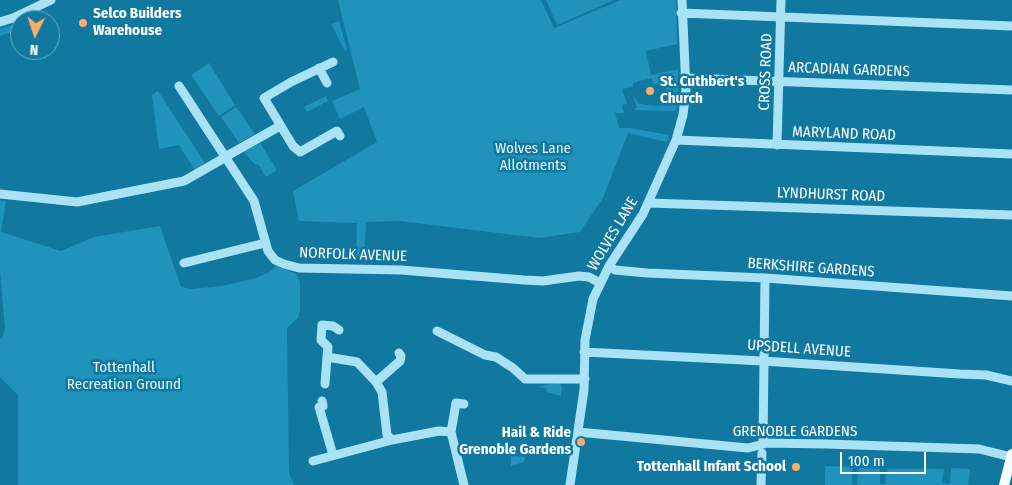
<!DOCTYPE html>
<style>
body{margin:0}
#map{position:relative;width:1012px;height:485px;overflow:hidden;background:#1178a0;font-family:"Fira Sans Condensed",sans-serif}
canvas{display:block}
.north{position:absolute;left:10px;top:10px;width:50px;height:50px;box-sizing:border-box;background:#1178a0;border:1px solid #70aec6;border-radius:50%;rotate:184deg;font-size:14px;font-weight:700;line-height:20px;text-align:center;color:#fff}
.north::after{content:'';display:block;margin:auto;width:18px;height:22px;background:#ffac6d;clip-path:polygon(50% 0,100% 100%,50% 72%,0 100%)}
.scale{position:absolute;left:840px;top:452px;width:86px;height:22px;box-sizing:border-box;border:2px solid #fff;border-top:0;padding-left:6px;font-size:15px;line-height:18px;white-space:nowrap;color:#fff;-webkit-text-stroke:4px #1178a0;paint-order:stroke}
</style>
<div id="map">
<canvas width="1012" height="485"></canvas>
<div class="north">N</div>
<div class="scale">100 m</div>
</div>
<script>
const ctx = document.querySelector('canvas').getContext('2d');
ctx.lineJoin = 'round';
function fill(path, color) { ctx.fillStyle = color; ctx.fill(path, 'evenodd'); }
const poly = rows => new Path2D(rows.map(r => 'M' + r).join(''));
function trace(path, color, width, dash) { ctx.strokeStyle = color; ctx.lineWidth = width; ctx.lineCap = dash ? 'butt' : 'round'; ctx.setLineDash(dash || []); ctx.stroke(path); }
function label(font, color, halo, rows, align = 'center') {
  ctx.font = font + ' "Fira Sans Condensed",sans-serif'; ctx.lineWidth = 5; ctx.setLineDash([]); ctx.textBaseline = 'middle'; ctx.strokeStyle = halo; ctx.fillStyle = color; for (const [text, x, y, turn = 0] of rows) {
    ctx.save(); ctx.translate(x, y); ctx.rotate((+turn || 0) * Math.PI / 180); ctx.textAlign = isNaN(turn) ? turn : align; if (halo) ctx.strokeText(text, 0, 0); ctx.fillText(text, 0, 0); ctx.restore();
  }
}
const green = poly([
 [338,0,541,0,554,28,621,0,676,0,677,44,646,51,651,75,678,69,678,83,653,84,652,78,633,83,633,87,622,89,627,104,622,105,624,113,615,113,619,128,630,128,669,135,667,142,628,133,603,198,580,232,539,238,400,221,366,222,364,261,356,261,357,223,299,221,293,191,377,142,364,107,340,119,332,101,360,89],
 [546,0,614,0,557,25],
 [339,21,347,50,345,51,331,24],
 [20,23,20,29,0,36,0,29],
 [209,63,235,105,219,116,191,75],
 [678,85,678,94,666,96,665,86],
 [158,91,205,163,195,170,179,145,159,149,152,95],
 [633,95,639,104,656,106,665,105,678,98,676,111,634,110,637,107],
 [326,96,328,101,307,112,304,107],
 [236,107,255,134,239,143,221,117],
 [260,143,277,170,266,177,258,164,255,165,244,152],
 [0,200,6,201,1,232,61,251,94,237,160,226,181,287,192,289,222,286,256,278,270,272,276,266,296,274,300,282,300,310,298,318,287,328,289,473,294,485,18,485,18,395,0,377,0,339,2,338,5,329,0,272],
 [556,383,560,383,562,387,561,396,547,392,546,388,537,387],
 [511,456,525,457,524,462,511,466],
 [825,466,852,467,852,484,857,485,859,468,880,469,880,484,885,484,887,469,944,469,942,483,947,484,950,483,951,468,970,469,968,485,825,485]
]);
const minor = poly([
 [681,13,1012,26],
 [0,22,13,18,51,0],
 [333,62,291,82,264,98,293,146,300,152,337,131,340,136],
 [319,68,327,83],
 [685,78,1012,90],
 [179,86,254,201,268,251,275,260,284,264,299,268,401,270,524,280,543,281,579,276,589,277,600,283],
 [676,140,1012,154],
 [777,145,781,0],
 [225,157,280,126],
 [0,194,77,202,184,181,226,157],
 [649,203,1012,215],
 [184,263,265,243],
 [609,266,615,270,647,273,765,278,1012,296],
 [339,330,333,326,322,325,321,340,328,347,327,357,357,362,376,382,382,392,387,435,392,440,439,431,451,432,464,485],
 [437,331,485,355,496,357,513,368,525,379,585,379],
 [584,352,763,361,960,374,986,375,1012,381],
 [376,382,400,361,401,356,399,353],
 [325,384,327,357],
 [322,401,323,406,319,407,333,455],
 [451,432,456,403,464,404],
 [578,432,748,448,768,443,826,444,979,449,1011,457],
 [763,444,765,278],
 [313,461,392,440],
 [570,485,584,390,585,340,593,299,609,266,643,214,676,140,683,115,686,90,682,0],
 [761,485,762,453]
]);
const major = poly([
 [1004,485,1012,454]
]);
const markers = [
 [83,23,5,"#ffac6d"],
 [650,91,5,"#ffac6d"],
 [581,442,5,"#ffac6d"],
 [796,467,5,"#ffac6d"]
];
const poiNames = [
 ["Selco Builders",93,14],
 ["Warehouse",93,31],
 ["St. Cuthbert's",660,82],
 ["Church",660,99],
 ["Hail & Ride",571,433,"right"],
 ["Grenoble Gardens",571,450,"right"],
 ["Tottenhall Infant School",786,467,"right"]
];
const streetNames = [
 ["ARCADIAN GARDENS",849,70,2],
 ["CROSS ROAD",766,72,-88],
 ["MARYLAND ROAD",844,134,2],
 ["LYNDHURST ROAD",831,195,2],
 ["WOLVES LANE",613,234,-59],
 ["NORFOLK AVENUE",353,255,2],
 ["BERKSHIRE GARDENS",811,268,4],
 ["UPSDELL AVENUE",799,349,4],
 ["GRENOBLE GARDENS",795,432]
];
const parkNames = [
 ["Wolves Lane",533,149],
 ["Allotments",533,166],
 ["Tottenhall",124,368],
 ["Recreation Ground",124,385]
];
fill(green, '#2093bd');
trace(minor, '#a9e1f5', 9);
trace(major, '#f7fcff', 10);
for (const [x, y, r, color] of markers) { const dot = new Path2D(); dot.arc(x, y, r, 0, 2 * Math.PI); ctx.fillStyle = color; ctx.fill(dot); trace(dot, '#1178a0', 2); }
label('bold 15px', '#fff', '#1178a0', poiNames, 'left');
label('15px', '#fff', '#1178a0', streetNames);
label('15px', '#e4f7fe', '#1178a0', parkNames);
</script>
